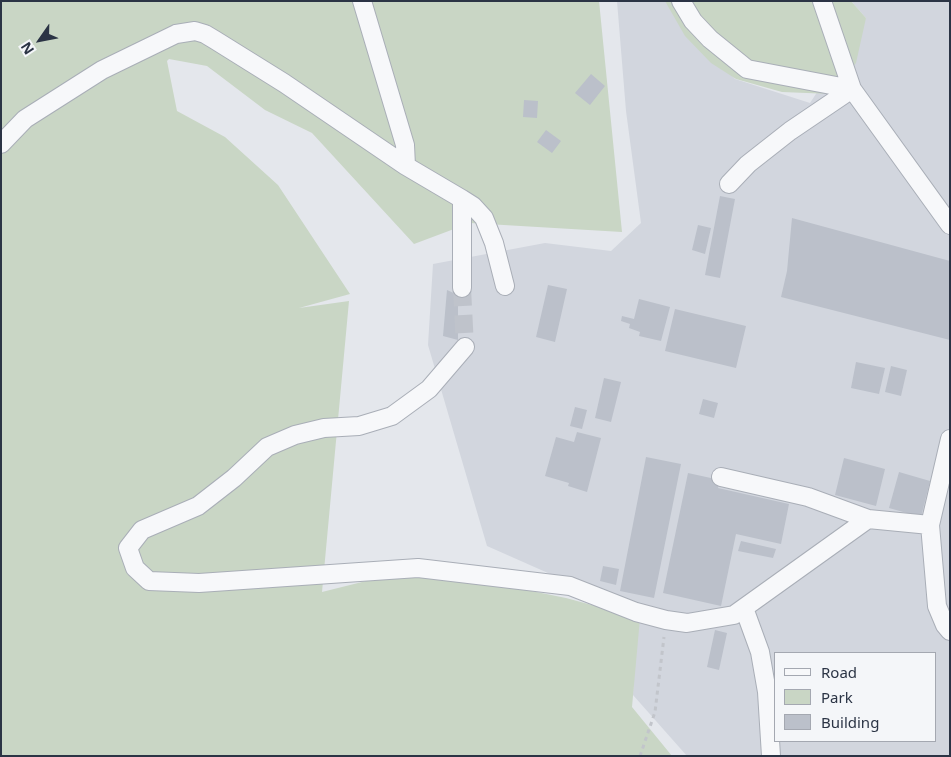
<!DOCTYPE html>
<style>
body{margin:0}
#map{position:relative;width:951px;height:757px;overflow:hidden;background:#e4e7ec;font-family:"Noto Sans",sans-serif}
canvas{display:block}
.frame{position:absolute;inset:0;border:2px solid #2b3445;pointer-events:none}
.legend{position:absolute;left:774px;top:652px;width:162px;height:90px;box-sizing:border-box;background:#f4f6f9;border:1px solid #a4a8b1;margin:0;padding:6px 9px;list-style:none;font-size:15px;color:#2b3445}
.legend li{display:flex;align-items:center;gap:10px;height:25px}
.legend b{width:25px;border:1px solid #a4a8b1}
.north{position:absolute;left:15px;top:15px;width:50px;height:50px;-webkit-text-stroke:4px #f4f6f9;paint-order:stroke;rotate:237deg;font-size:14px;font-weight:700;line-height:20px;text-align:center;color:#2b3445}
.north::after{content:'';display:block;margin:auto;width:18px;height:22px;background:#2b3445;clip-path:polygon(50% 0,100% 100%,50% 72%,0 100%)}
</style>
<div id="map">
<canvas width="951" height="757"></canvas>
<div class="frame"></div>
<ul class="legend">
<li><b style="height:6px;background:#f7f8fa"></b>Road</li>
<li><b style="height:14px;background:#c9d6c5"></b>Park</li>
<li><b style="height:14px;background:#bbc0ca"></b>Building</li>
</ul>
<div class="north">N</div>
</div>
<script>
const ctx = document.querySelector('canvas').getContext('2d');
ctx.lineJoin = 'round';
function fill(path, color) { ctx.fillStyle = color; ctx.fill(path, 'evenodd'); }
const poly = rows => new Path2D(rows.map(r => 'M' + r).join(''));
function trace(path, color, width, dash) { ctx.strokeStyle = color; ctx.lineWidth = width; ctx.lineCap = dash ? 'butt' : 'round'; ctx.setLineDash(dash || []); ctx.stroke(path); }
const built = poly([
 [617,1,665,1,735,79,810,103,866,18,851,1,950,1,950,756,687,756,633,695,636,612,487,546,428,345,433,264,545,243,611,251,641,223,626,111],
 [775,653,935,653,935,741,775,741]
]);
const green = poly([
 [1,1,599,1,622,232,470,223,414,244,312,133,265,110,207,66,169,59,167,61,177,111,225,137,278,185,350,294,299,308,349,301,322,592,418,568,566,598,640,618,632,707,672,756,1,756],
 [665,1,851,1,866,18,856,63,831,94,782,92,736,79,711,63,685,36]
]);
const building = poly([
 [591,74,605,86,590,105,575,93],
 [524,100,538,101,537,118,523,117],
 [546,130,561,141,552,153,537,142],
 [720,196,735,199,720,278,705,275],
 [792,218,950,261,950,340,781,297,787,271],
 [698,225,711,228,705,254,692,250],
 [548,285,567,289,555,342,536,337],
 [447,290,458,295,458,340,443,336],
 [639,299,670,307,661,341,639,336,640,332,629,328,630,324,621,321,622,316,634,319],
 [675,309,746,326,736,368,665,351],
 [856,362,885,368,879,394,851,388],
 [891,366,907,370,901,396,885,392],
 [604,378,621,382,611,422,595,418],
 [703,399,718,403,714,418,699,414],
 [575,407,587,410,582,429,570,426],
 [577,432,601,438,587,492,568,486,569,483,545,476,556,437,574,442],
 [646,457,681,464,654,598,620,591],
 [844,458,885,469,876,506,835,495],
 [899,472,930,481,921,517,889,508],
 [688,473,720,480,718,488,789,504,781,544,736,534,721,606,663,593],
 [741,541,776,549,773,558,738,551],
 [603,566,619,569,616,585,600,581],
 [715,630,727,633,719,670,707,667]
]);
const minorTunnel = poly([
 [462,288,465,347]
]);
const path = poly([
 [640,756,655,712,664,637]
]);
const minor = poly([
 [362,1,405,145,406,166,462,199,473,206,484,218,494,243,505,286],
 [681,1,693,21,710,39,747,69,852,89],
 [822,1,852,89,950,225],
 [1,144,25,119,102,70,176,34,195,31,205,34,215,40,284,83,406,166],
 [729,184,748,164,790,131,852,89],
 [462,199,462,288],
 [465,347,429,389,392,416,359,426,324,428,295,435,267,447,234,478,198,506,142,530,128,548,135,568,149,581,199,583,418,568,570,586,636,612,666,620,687,623,734,615,868,519],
 [950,439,930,525,937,606,945,625,950,631],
 [721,477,808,497,868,519,930,525],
 [744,608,760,652,767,692,771,756]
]);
fill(built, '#d2d6de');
fill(green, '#c9d6c5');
fill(building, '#bbc0ca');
trace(minorTunnel, '#bfc3cb', 18, [18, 9]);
trace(minor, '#a9aeb7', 20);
trace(path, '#c2c5cb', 3, [4, 4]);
trace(minor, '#f7f8fa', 18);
</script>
